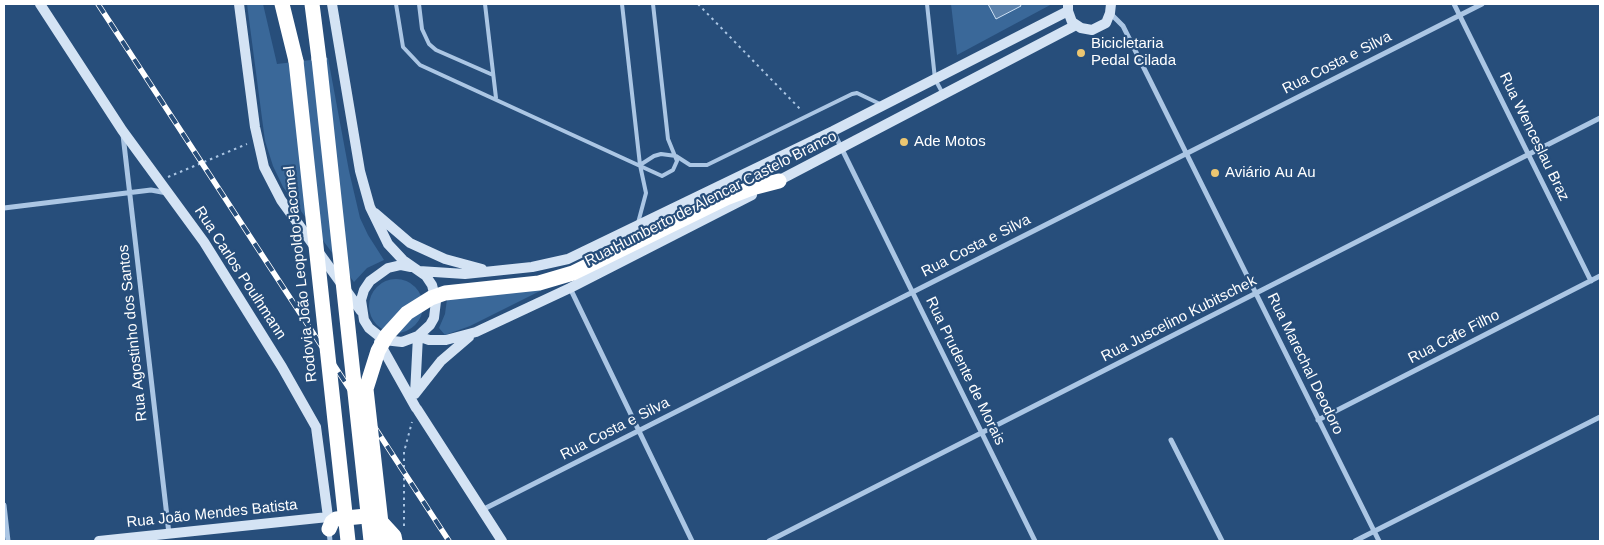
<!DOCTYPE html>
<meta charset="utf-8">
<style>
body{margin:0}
#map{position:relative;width:1604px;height:545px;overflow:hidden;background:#274e7b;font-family:Helvetica,sans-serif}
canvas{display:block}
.frame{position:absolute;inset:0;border:5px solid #fff;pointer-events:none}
</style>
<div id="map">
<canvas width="1604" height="545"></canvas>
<div class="frame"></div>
</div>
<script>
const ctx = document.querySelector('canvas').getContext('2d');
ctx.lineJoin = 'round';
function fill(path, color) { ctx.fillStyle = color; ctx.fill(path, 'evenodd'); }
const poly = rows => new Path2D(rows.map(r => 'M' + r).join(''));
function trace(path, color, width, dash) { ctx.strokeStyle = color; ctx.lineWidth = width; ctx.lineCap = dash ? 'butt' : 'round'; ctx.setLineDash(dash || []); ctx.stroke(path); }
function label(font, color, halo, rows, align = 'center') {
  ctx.font = font + ' Helvetica,sans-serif'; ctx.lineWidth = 4.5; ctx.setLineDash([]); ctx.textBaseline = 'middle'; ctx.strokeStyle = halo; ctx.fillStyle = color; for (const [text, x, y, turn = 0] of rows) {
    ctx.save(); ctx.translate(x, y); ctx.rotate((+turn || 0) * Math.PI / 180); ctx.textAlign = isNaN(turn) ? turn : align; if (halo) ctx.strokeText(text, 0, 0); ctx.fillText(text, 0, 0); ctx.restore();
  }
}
const green = poly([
 [247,4,263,4,277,64,328,58,349,171,360,218,368,235,384,260,367,268,354,282,283,187,273,166,265,141],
 [951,4,1052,4,957,55],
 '369 306a27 27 0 1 1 54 0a27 27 0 1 1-54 0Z',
 [552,285,470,326,445,335,439,328,445,314,447,299]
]);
const building = poly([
 [988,4,1020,4,1021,6,996,19,988,4]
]);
const path = poly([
 [698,4,802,111],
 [168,177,247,144],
 [404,526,404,452,412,422]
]);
const lane = poly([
 [396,4,403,47,420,65,662,176,673,170,677,161,668,139,653,4],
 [419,4,422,29,429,44,436,50,493,75],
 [485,4,496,98],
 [622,4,640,165,646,193,638,223],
 [927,4,935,79,943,94],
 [640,165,654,156,661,154,676,156,690,165,707,165,852,94,857,93,880,104]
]);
const street = poly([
 [1454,4,1591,281],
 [1110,13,1123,26,1379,541],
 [833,131,1035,541],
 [123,135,169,534],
 [4,208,151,190,167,193],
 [570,288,692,541],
 [1318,420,1600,276],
 [1171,440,1222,541],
 [4,505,8,541],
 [482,510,1482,4],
 [329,530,330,541],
 [769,541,1600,118],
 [1355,541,1600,417]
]);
const secondary = poly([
 [40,4,122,130,204,242,282,367,316,427,328,517,99,541],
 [239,4,255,127,264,167,281,200,361,311],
 [332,4,360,171,370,207,388,244,403,260,426,276,432,285,436,301,434,318,430,325,418,336,402,342,384,340,369,328,364,320,361,300,364,290,370,281,388,268,401,265,411,267],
 [1068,4,1068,11,1072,22,1081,28,1092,30,1106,23,1110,13,1111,4],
 [774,183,1076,25],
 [375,213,410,243,445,259,482,269],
 [419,271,465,274,532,267,568,259,833,131,1068,11],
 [379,342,416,408],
 [415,394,418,336,429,340,446,340,476,332,570,288,752,195],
 [415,394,441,361,469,337],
 [417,409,502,541]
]);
const highway = poly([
 [282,4,296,61],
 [312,4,319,59],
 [752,188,779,181],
 [329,529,332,522,336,519,366,516,383,524,394,536,395,541]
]);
const rail = poly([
 [98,4,449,541]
]);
const highwayBridge = poly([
 [319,59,371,541],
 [296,61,348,541],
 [383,541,366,389,378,351,387,335,407,313,431,298,445,293,539,283,573,273,726,198,752,188]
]);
const markers = [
 [1081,53,5,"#ecc671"],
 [904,142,5,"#ecc671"],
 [1215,173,5,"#ecc671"]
];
const poiNames = [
 ["Bicicletaria",1091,44],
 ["Pedal Cilada",1091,61],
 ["Ade Motos",914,142],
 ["Aviário Au Au",1225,173]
];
const streetNames = [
 ["Rua Costa e Silva",1337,63,-27],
 ["Rua Wenceslau Braz",1534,137,64],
 ["Rua Humberto de Alencar Castelo Branco",711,199,-27],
 ["Rua Costa e Silva",976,246,-27],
 ["Rua Carlos Poulhmann",240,273,57],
 ["Rodovia João Leopoldo Jacomel",301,274,-96],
 ["Rua Juscelino Kubitschek",1179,319,-27],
 ["Rua Agostinho dos Santos",133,333,-96],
 ["Rua Cafe Filho",1454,337,-27],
 ["Rua Marechal Deodoro",1305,364,64],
 ["Rua Prudente de Morais",965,371,64],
 ["Rua Costa e Silva",615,429,-27],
 ["Rua João Mendes Batista",212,514,-6]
];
fill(green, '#3a6899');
fill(building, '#5b81ab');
trace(building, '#cde0f4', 1);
trace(path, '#abc6e4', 2, [2.5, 4]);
trace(lane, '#abc6e4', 4);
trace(street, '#abc6e4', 5);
trace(secondary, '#d4e3f4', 10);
trace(highway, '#fff', 15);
trace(rail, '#fff', 5.5);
trace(rail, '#274e7b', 4, [11]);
trace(highwayBridge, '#fff', 15);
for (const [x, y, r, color] of markers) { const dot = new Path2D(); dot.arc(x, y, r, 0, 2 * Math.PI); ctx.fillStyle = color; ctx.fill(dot); trace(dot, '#274e7b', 2); }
label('15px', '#fff', '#274e7b', poiNames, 'left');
label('15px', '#fff', '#274e7b', streetNames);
</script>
